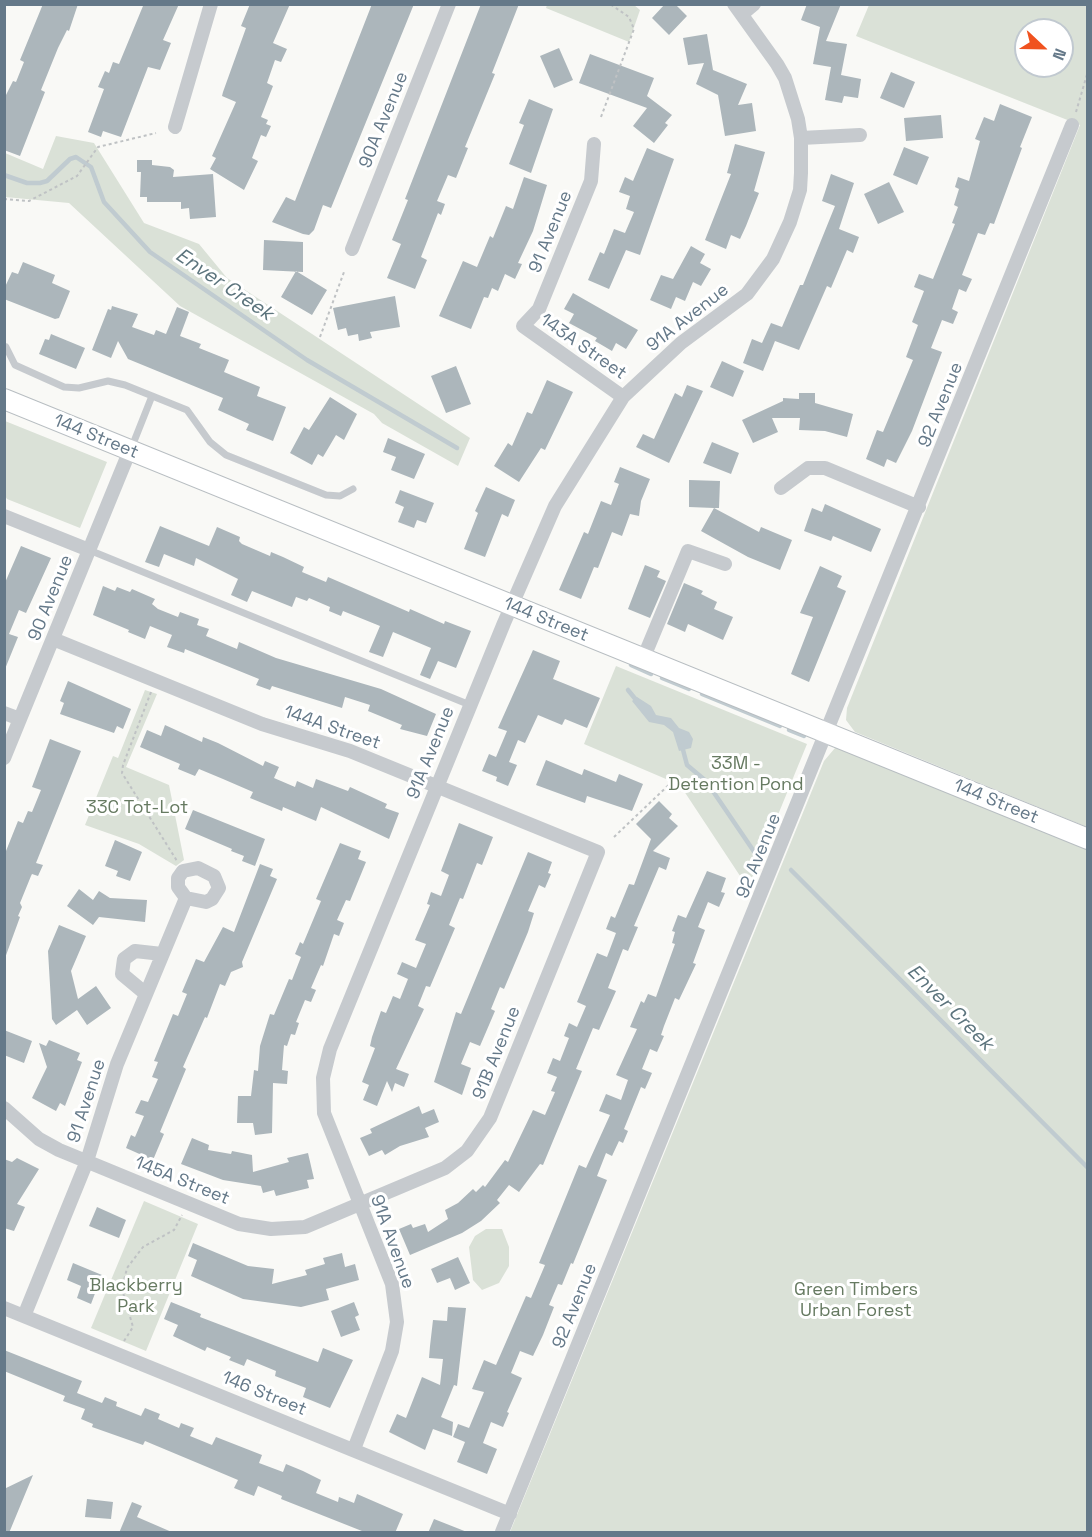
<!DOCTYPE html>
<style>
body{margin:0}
#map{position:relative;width:1092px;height:1537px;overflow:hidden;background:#f9f9f6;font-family:"Space Grotesk",sans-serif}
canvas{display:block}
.frame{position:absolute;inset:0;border:6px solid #657989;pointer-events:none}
.north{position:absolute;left:1014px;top:18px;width:60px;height:60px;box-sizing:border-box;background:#fff;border:2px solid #c1c9d0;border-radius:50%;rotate:112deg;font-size:16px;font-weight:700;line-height:24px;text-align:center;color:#657989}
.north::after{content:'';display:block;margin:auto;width:21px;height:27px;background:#f0521f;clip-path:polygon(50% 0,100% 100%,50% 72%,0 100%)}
</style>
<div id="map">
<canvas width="1092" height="1537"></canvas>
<div class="frame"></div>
<div class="north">N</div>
</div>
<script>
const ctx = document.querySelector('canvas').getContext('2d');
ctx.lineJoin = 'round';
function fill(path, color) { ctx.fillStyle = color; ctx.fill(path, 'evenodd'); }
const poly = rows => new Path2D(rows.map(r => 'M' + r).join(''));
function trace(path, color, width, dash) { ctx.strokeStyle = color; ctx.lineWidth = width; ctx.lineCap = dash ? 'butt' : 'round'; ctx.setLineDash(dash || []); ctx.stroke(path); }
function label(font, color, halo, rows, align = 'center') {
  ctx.font = font + ' "Space Grotesk",sans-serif'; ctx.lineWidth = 6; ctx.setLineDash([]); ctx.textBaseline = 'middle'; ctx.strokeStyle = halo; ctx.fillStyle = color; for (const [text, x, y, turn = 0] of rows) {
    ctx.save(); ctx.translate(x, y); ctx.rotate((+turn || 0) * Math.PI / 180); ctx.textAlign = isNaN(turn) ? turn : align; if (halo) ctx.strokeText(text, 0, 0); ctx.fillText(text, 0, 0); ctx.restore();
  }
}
const green = poly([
 [547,5,634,5,640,10,629,42,546,8],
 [869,5,1087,5,1087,827,855,732,846,720,847,708,1080,125,856,36],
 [1026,30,1062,30,1062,66,1026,66],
 [56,136,94,143,144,223,199,244,227,278,470,438,458,466,382,423,374,414,180,306,69,203,5,197,5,153,43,169],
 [5,421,107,462,80,528,7,499,4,494],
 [616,666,807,744,748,888,680,785,584,744],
 [145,690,157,694,126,767,169,785,184,860,176,866,139,844,85,825,113,756,118,758],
 [840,745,1087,844,1087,1532,510,1532,824,761,835,748],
 [144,1201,198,1224,146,1351,91,1328],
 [486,1229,502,1229,509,1247,509,1266,499,1283,482,1290,473,1280,469,1247,475,1236]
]);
const water = poly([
 [637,697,651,706,656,715,671,718,679,728,689,732,693,739,691,748,679,751,673,732,664,725,649,722,632,701]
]);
const stream = poly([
 [4,175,27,183,40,183,47,181,70,159,76,157,91,167,104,202,150,252,307,360,457,448],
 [631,665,651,674],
 [662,678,689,689],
 [628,690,637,701],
 [702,694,780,726],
 [789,730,804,736],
 [682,746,687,765,706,781,755,853],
 [791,870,1088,1168]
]);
const building = poly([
 [43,4,78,4,69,31,67,30,58,48,41,90,45,92,20,156,4,150,4,99,13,81,16,82,24,62,20,60],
 [147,4,179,4,163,40,171,43,160,70,148,67,121,137,103,131,101,137,88,132,104,89,98,87,105,71,109,73,113,62,119,64,143,6],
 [250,4,290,4,273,43,287,49,281,62,275,60,267,83,273,86,261,117,268,120,266,124,271,126,266,137,261,135,252,158,258,161,244,190,210,169,216,158,212,156,236,102,222,96,223,92,246,28,241,26],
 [372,4,414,4,331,208,323,205,314,230,309,235,303,234,272,222,286,197,295,201],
 [481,4,519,4,492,73,495,74,465,147,468,148,456,178,448,175,437,201,445,204,441,215,438,213,421,257,427,260,415,289,387,278,401,244,392,240,408,200,405,199],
 [665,4,675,4,687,16,669,35,652,18],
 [807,4,841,4,826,41,847,44,841,75,861,79,858,98,844,96,842,103,825,100,831,67,813,64,820,27,801,20],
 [707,34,713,70,747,84,738,105,752,103,756,131,725,136,718,95,696,84,704,63,688,65,683,38],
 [559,48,573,80,554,88,540,56],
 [590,54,654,78,647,96,672,115,665,123,668,125,654,143,633,126,647,108,579,83],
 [891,72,915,82,904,108,880,98],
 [529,99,553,109,531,173,509,164,524,125,519,123],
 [1000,104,1032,117,1020,147,1022,148,994,224,990,223,985,235,978,233,962,275,972,279,966,292,959,289,952,309,958,312,953,324,942,320,931,348,942,352,912,431,896,463,887,459,884,467,866,459,877,430,883,432,913,360,906,357,918,325,912,322,924,291,914,287,919,274,933,279,955,224,952,223,958,207,954,205,959,189,955,187,958,177,969,181,980,141,975,139,984,117,994,121],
 [941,115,943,138,906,141,904,118],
 [735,144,765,152,754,191,759,193,746,226,740,239,731,235,726,249,705,240,731,174,727,173],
 [904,147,929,157,917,185,893,175],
 [647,148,674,159,640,255,626,250,609,289,588,280,600,252,604,254,614,229,625,233,634,212,626,209,630,196,619,192,625,177,633,181],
 [137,160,152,160,152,165,170,167,174,170,173,177,213,174,216,217,190,219,189,208,181,209,181,202,147,202,147,197,140,197,141,172,137,172],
 [831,174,854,183,839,229,859,237,853,253,847,250,831,288,827,286,799,350,775,341,763,371,743,363,752,339,762,343,771,323,782,327,800,285,803,285,835,206,822,201],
 [524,177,547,185,533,231,518,263,522,264,515,279,505,274,498,291,492,288,488,298,484,297,471,329,439,316,463,261,477,267,490,236,493,238,506,206,513,209],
 [889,182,904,212,878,224,864,194],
 [264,240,303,242,303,272,263,270],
 [691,246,705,254,700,263,711,269,701,286,693,282,685,301,676,297,671,309,650,300,661,275,673,279],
 [23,262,55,275,52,283,70,291,59,318,55,319,4,299,4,289,12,272,18,274],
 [296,271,327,290,312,315,281,297],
 [573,293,638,330,626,349,616,343,612,351,595,341,597,338,569,323,574,314,564,309],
 [395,296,400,327,370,332,372,338,359,341,358,334,348,336,346,328,338,330,333,308],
 [112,306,138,314,132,327,154,335,156,330,166,334,177,307,189,312,180,336,201,344,199,348,229,360,224,372,260,387,257,396,286,407,273,441,246,430,249,424,218,410,223,398,128,359,118,341,111,358,92,350,108,309,111,310],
 [51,334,85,348,76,369,39,354,45,339,49,340],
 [722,361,744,371,733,397,710,387],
 [456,366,471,404,446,413,431,376],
 [547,380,573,392,545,450,541,448,519,482,494,466,508,443,512,446,527,412,532,414],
 [687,385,703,391,669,463,636,447,643,434,654,439,675,393,682,397],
 [799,393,815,393,815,403,853,414,847,437,825,431,799,430,800,418,772,418,778,432,753,443,742,420,783,401,783,398,799,399],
 [330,397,357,414,344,440,336,435,323,457,318,454,312,465,290,453,304,427,309,430],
 [388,438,425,454,414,479,391,470,396,457,383,452],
 [712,442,739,453,731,474,703,463],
 [620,467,650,479,641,501,639,516,630,514,622,536,612,532,598,568,594,567,581,599,559,590,584,532,588,534,601,501,611,505,619,484,614,482],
 [689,480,720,481,719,508,714,508,759,532,761,527,792,540,780,570,748,557,701,531,714,508,689,507],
 [486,487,515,500,508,517,502,514,485,557,464,549,478,513,475,511],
 [400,490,434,503,426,523,417,520,414,528,398,522,404,507,395,503],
 [825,504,881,529,871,552,833,536,831,541,804,531,812,508,822,512],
 [160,526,209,546,217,527,240,537,239,541,242,544,270,556,271,552,283,557,304,567,302,572,326,582,328,577,409,612,410,609,444,624,445,621,471,631,456,668,438,661,430,679,420,675,431,648,393,632,383,657,369,652,380,626,343,611,341,616,329,611,330,607,309,598,307,601,296,597,292,607,252,591,247,602,231,595,238,579,196,558,194,566,164,554,159,567,145,562],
 [21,546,51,558,26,613,19,610,9,634,18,637,5,669,4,585],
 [645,565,660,571,657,577,666,581,650,618,628,609],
 [820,566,842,576,837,587,846,591,809,682,791,674,813,617,800,613],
 [684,583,703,591,701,594,717,602,714,609,733,617,723,640,688,624,685,632,667,624],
 [103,586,115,591,117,587,130,592,132,589,155,599,152,604,158,609,178,617,180,612,199,619,197,625,209,629,206,636,237,649,239,642,276,658,381,689,436,714,427,736,400,729,402,725,368,711,370,705,345,697,342,708,272,686,270,690,256,685,259,679,185,649,184,653,167,647,172,635,150,626,145,639,128,632,129,630,93,615],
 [533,650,560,661,553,679,600,698,587,728,565,719,562,725,538,715,525,743,518,740,509,762,517,765,508,786,496,781,497,777,482,771,489,754,496,757,507,731,498,728],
 [68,681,131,709,123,729,117,726,114,733,60,714,64,703,60,701],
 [165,725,202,742,203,737,218,743,263,766,265,761,279,767,274,778,295,787,297,781,313,788,316,779,348,791,350,787,387,804,385,808,399,813,389,839,321,807,316,821,283,807,282,811,250,798,253,792,223,779,199,769,195,776,178,769,180,764,140,747,147,730,161,736],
 [50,739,81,751,36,863,43,865,38,876,32,874,31,876,20,903,22,907,18,916,20,917,5,958,4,856,18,821,23,823,28,811,32,812,41,790,32,787],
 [546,760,582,775,584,769,616,782,619,774,643,784,632,811,587,796,585,803,536,785],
 [659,801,672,814,669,818,678,826,653,851,670,858,666,870,659,867,634,926,638,927,628,951,623,949,608,988,616,991,599,1030,593,1028,576,1069,582,1071,543,1165,540,1164,519,1192,509,1185,497,1200,500,1203,481,1221,462,1233,410,1255,399,1229,411,1224,413,1228,425,1224,428,1232,448,1219,445,1210,458,1203,473,1189,476,1192,483,1185,485,1187,505,1160,508,1162,533,1110,545,1115,555,1092,551,1091,557,1077,547,1073,553,1058,560,1061,569,1038,564,1036,569,1023,577,1027,586,1006,577,1002,597,953,607,957,616,933,606,929,611,916,615,918,629,884,634,885,651,839,636,824],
 [193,810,265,839,255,866,242,861,244,856,231,851,232,849,185,829],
 [459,823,493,837,482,865,477,863,463,899,460,898,449,925,455,928,430,987,426,986,418,1006,424,1009,396,1069,409,1074,404,1087,395,1083,392,1092,387,1081,377,1106,363,1100,369,1085,362,1082,375,1048,370,1046,372,1037,381,1011,386,1013,393,996,400,999,408,979,397,974,402,962,416,968,426,944,415,940,430,905,427,904,431,892,441,896,449,875,441,871],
 [115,840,142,852,130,881,116,876,118,871,105,866],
 [340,843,361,851,358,859,366,862,350,901,346,900,337,920,344,923,339,936,334,934,323,966,321,965,311,988,316,990,311,1002,305,1000,296,1022,299,1023,295,1035,291,1034,287,1046,284,1045,282,1070,288,1071,287,1084,273,1083,272,1133,255,1135,253,1123,237,1123,238,1096,251,1096,254,1070,258,1071,260,1046,270,1014,274,1015,289,979,292,980,301,957,295,954,300,942,303,944,321,901,316,899],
 [528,852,552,862,548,873,551,874,545,888,539,885,528,911,534,913,528,932,504,989,500,987,491,1009,495,1011,480,1046,470,1042,461,1064,471,1068,462,1095,434,1082,456,1012,461,1014],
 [260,864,273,869,270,876,277,879,242,962,243,967,231,972,225,986,220,984,207,1018,205,1017,183,1067,186,1069,160,1132,164,1134,153,1160,126,1148,131,1135,135,1137,144,1116,135,1113,141,1100,148,1102,158,1079,152,1077,158,1062,154,1061,173,1014,178,1016,187,994,182,992,196,959,204,962,223,927,234,932],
 [707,871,726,878,721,892,725,893,719,907,708,902,698,927,705,930,693,963,696,964,679,1000,675,998,664,1026,661,1035,664,1036,657,1052,650,1049,642,1069,652,1073,645,1089,641,1087,624,1129,628,1131,623,1143,619,1141,612,1156,606,1153,597,1176,607,1180,573,1264,571,1263,562,1285,558,1284,549,1305,554,1307,543,1335,533,1356,520,1351,511,1373,522,1378,507,1412,509,1413,503,1427,491,1422,483,1443,497,1449,487,1474,457,1462,465,1442,453,1437,458,1424,469,1428,484,1392,472,1389,484,1360,496,1365,526,1296,531,1298,545,1265,539,1263,579,1165,586,1168,610,1115,599,1111,606,1094,621,1100,628,1080,616,1075,637,1029,630,1027,641,1001,644,1003,648,994,656,997,675,944,672,943,675,932,672,931,678,915,686,918],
 [79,889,93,900,99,891,110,898,147,900,145,922,99,917,93,925,67,906],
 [59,925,86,936,71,971,78,999,96,986,111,1008,87,1025,77,1010,56,1025,52,1019,48,951],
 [4,1030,32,1041,24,1063,4,1055],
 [49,1040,80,1053,77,1060,82,1062,65,1106,60,1103,56,1111,32,1098,47,1067,39,1043,46,1046],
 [419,1106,422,1114,434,1109,439,1122,425,1128,429,1137,400,1146,385,1155,382,1150,369,1156,360,1138,372,1133,370,1129],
 [192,1138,209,1145,208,1150,231,1154,232,1151,252,1155,253,1172,289,1162,287,1158,308,1153,314,1179,307,1180,309,1188,276,1196,274,1190,263,1193,261,1186,223,1180,181,1164],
 [17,1158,39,1169,17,1204,25,1207,14,1231,4,1228,4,1159,12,1162],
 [97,1207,126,1220,119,1238,89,1226],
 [193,1243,248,1266,274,1269,272,1284,307,1275,305,1270,325,1264,323,1258,342,1253,345,1267,355,1264,359,1280,326,1289,329,1300,301,1307,243,1299,191,1276,197,1260,188,1256],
 [458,1257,470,1283,455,1290,450,1278,437,1283,431,1269],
 [73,1263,102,1275,91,1304,77,1298,81,1286,67,1280],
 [171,1302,201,1314,200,1317,318,1362,323,1348,353,1360,330,1408,303,1397,306,1388,275,1376,276,1371,247,1359,244,1366,229,1360,231,1357,207,1347,205,1351,173,1336,178,1325,164,1319],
 [354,1302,359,1315,355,1317,360,1330,341,1337,331,1311],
 [448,1307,466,1308,457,1386,454,1385,441,1417,453,1422,452,1436,433,1429,425,1450,389,1432,397,1414,406,1418,422,1377,440,1385,443,1359,429,1358,430,1346,433,1320,447,1321],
 [4,1350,82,1381,77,1393,102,1403,105,1397,117,1402,116,1406,141,1416,145,1408,160,1414,158,1419,179,1428,181,1423,194,1428,190,1436,212,1445,216,1437,262,1455,259,1463,283,1472,286,1464,303,1471,321,1480,316,1493,338,1502,339,1497,354,1503,357,1494,403,1514,395,1533,367,1533,281,1499,282,1496,258,1486,254,1496,234,1488,238,1480,200,1464,145,1441,143,1445,92,1427,93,1424,81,1419,85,1409,63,1401,65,1396,4,1371],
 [33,1475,9,1533,4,1533,4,1489],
 [87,1499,113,1502,111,1519,85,1517],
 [132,1502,142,1506,137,1517,174,1533,119,1533],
 [434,1519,467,1532,467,1533,428,1533]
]);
const path = poly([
 [1076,112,1088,71],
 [601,117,634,29,629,17,610,4],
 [4,199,29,201,77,176,98,147,156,133],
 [320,337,344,272],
 [151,692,123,765,122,773,177,861],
 [614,837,676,778],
 [124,1341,133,1327,122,1289,127,1268,143,1247,174,1230,182,1215]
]);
const lane = poly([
 [6,347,15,365,64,387,79,388,108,381,125,385,187,410,210,442,226,455,326,495,340,496,353,489],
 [131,449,152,396],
 [89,550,470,705]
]);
const street = poly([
 [742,14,754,4],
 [175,127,211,4],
 [801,138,860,135],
 [594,144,591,181,539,309,523,326,623,397],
 [352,249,449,4],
 [781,488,808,468,825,468,919,507],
 [4,516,89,550],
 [643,659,688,551,725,564],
 [4,713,20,719],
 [4,758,130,450],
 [146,994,122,974,124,959,135,951,162,954],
 [4,1108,39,1139,59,1150,239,1224,271,1229,305,1227,445,1168,467,1151,490,1118,598,852,350,751,262,724,53,639],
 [4,1308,510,1514],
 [24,1316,87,1161,117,1064,186,898,206,902,212,899,219,888,214,876,198,868,183,871,178,878,178,887,186,898],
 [354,1449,392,1351,397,1322,392,1284,324,1113,323,1078,330,1049,504,623,555,506,623,397,681,343,747,294,773,259,790,222,800,190,801,173,801,138,798,119,785,78,777,64,734,4],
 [502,1532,1072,125]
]);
const secondary = poly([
 [4,399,1088,839]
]);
const streetNames = [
 ["90A Avenue",384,120,-68],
 ["91 Avenue",551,232,-68],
 ["91A Avenue",688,318,-38],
 ["143A Street",583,347,35],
 ["92 Avenue",941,405,-68],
 ["144 Street",96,437,22],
 ["90 Avenue",51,598,-68],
 ["144 Street",546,620,22],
 ["144A Street",332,728,19],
 ["91A Avenue",431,753,-68],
 ["144 Street",996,802,22],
 ["92 Avenue",759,856,-68],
 ["91B Avenue",497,1053,-68],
 ["91 Avenue",87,1101,-72],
 ["145A Street",182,1181,22],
 ["91A Avenue",392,1242,70],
 ["92 Avenue",575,1306,-68],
 ["146 Street",264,1394,22]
];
const parkNames = [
 ["33M -",736,764],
 ["Detention Pond",736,785],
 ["33C Tot-Lot",137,808],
 ["Blackberry",136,1286],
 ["Park",136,1307],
 ["Green Timbers",856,1290],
 ["Urban Forest",856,1311]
];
const waterNames = [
 ["Enver Creek",224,285,34],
 ["Enver Creek",950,1008,45]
];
fill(green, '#dae1d7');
fill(water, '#c0cbd0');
trace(stream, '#c0cbd0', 4.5);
fill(building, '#acb6bb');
trace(secondary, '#b8bec2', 22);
trace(path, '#bfc2c4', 2, [3, 3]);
trace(lane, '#c6cace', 7);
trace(street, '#c6cace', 14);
trace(secondary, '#fff', 20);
label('18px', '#657989', '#fff', streetNames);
label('18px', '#667a61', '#fff', parkNames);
label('italic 20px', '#5c747d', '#fff', waterNames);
</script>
